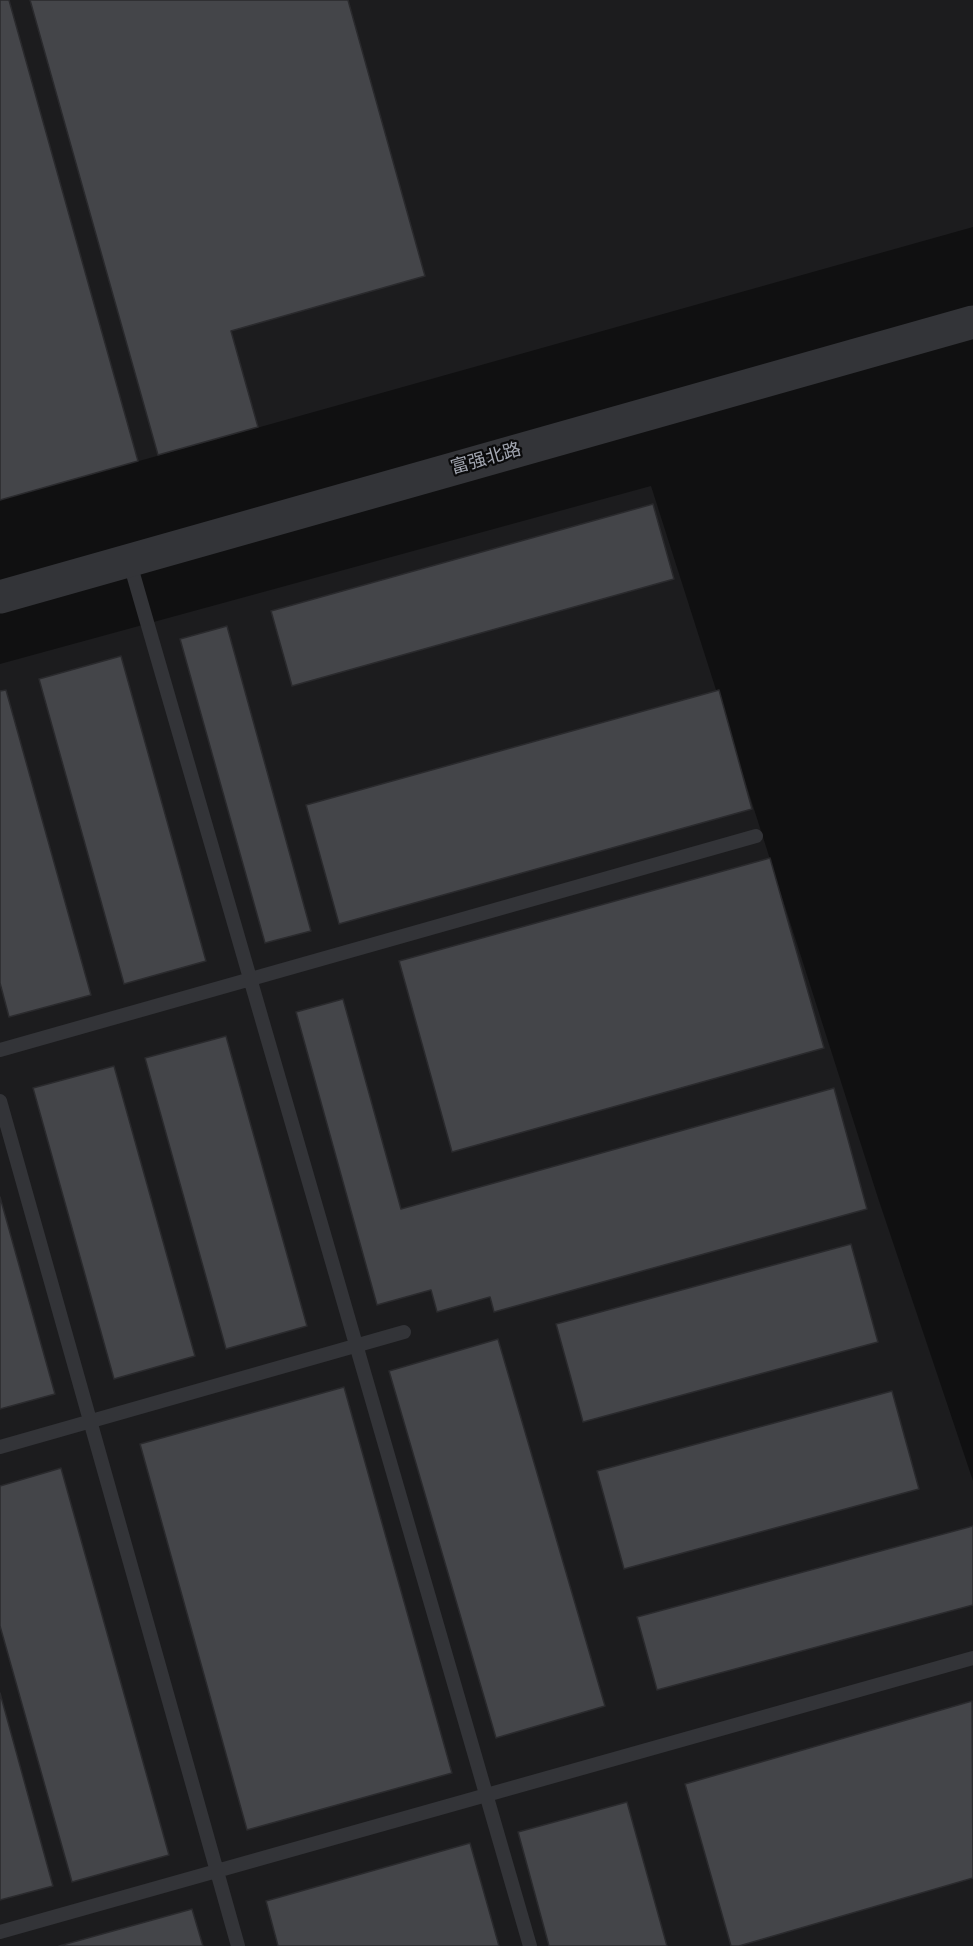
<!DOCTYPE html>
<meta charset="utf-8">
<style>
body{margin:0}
canvas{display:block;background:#101011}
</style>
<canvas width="973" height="1946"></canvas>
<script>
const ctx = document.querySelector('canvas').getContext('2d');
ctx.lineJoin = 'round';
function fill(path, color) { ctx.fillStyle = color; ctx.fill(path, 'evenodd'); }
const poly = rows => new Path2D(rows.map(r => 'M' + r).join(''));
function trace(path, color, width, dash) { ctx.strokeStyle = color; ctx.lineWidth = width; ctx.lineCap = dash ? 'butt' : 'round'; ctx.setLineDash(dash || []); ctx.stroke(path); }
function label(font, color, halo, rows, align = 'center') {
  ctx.font = font + ' "Noto Sans","Noto Sans SC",sans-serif'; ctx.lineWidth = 4.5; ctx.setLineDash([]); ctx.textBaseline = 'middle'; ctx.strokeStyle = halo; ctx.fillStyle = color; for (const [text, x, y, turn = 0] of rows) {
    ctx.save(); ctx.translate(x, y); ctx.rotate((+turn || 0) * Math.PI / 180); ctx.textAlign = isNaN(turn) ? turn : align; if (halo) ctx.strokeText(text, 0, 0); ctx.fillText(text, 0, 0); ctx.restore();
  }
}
const built = poly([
 [0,0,973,0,973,227,0,500],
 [651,486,878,1198,973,1481,973,1946,0,1946,0,664]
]);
const building = poly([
 [0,0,9,0,138,461,0,500,0,0],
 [30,0,348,0,425,276,231,331,258,427,158,455,30,0],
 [653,504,674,579,292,686,271,611,653,504],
 [227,626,311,931,265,943,180,639,227,626],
 [121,656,206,961,124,984,39,679,121,656],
 [6,690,91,995,9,1017,0,983,0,691,6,690],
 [719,690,752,809,339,924,306,805,719,690],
 [770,858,824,1048,452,1152,399,961,770,858],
 [343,999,401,1209,834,1088,867,1209,494,1312,490,1297,437,1312,431,1290,377,1305,296,1012,343,999],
 [226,1036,307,1326,226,1349,145,1058,226,1036],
 [114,1066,195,1356,114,1379,33,1088,114,1066],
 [0,1197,55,1394,0,1409,0,1197],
 [851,1244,878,1342,583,1422,556,1324,851,1244],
 [498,1339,605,1706,496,1738,389,1371,498,1339],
 [344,1387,452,1773,247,1830,140,1444,344,1387],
 [892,1391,919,1489,624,1569,597,1471,892,1391],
 [61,1468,169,1855,72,1882,0,1626,0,1486,61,1468],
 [973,1526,973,1605,657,1690,637,1617,973,1526],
 [0,1693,53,1886,0,1900,0,1693],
 [972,1701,973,1878,739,1946,731,1946,685,1784,972,1701],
 [627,1802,667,1946,549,1946,518,1832,627,1802],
 [470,1843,499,1946,278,1946,266,1901,470,1843],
 [192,1909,203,1946,59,1946,192,1909]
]);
const service = poly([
 [129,560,530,1946],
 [0,1050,756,836],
 [0,1101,238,1946],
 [0,1447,404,1332],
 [0,1932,973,1658]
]);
const tertiary = poly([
 [0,597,973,322]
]);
const streetNames = [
 ["富强北路",486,459,-16]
];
fill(built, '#1c1c1e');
fill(building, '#444549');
trace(building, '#2a2a2d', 1.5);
trace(service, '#333438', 14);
trace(tertiary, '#333438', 33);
label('18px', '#a2a6b1', '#0b0b0c', streetNames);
</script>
